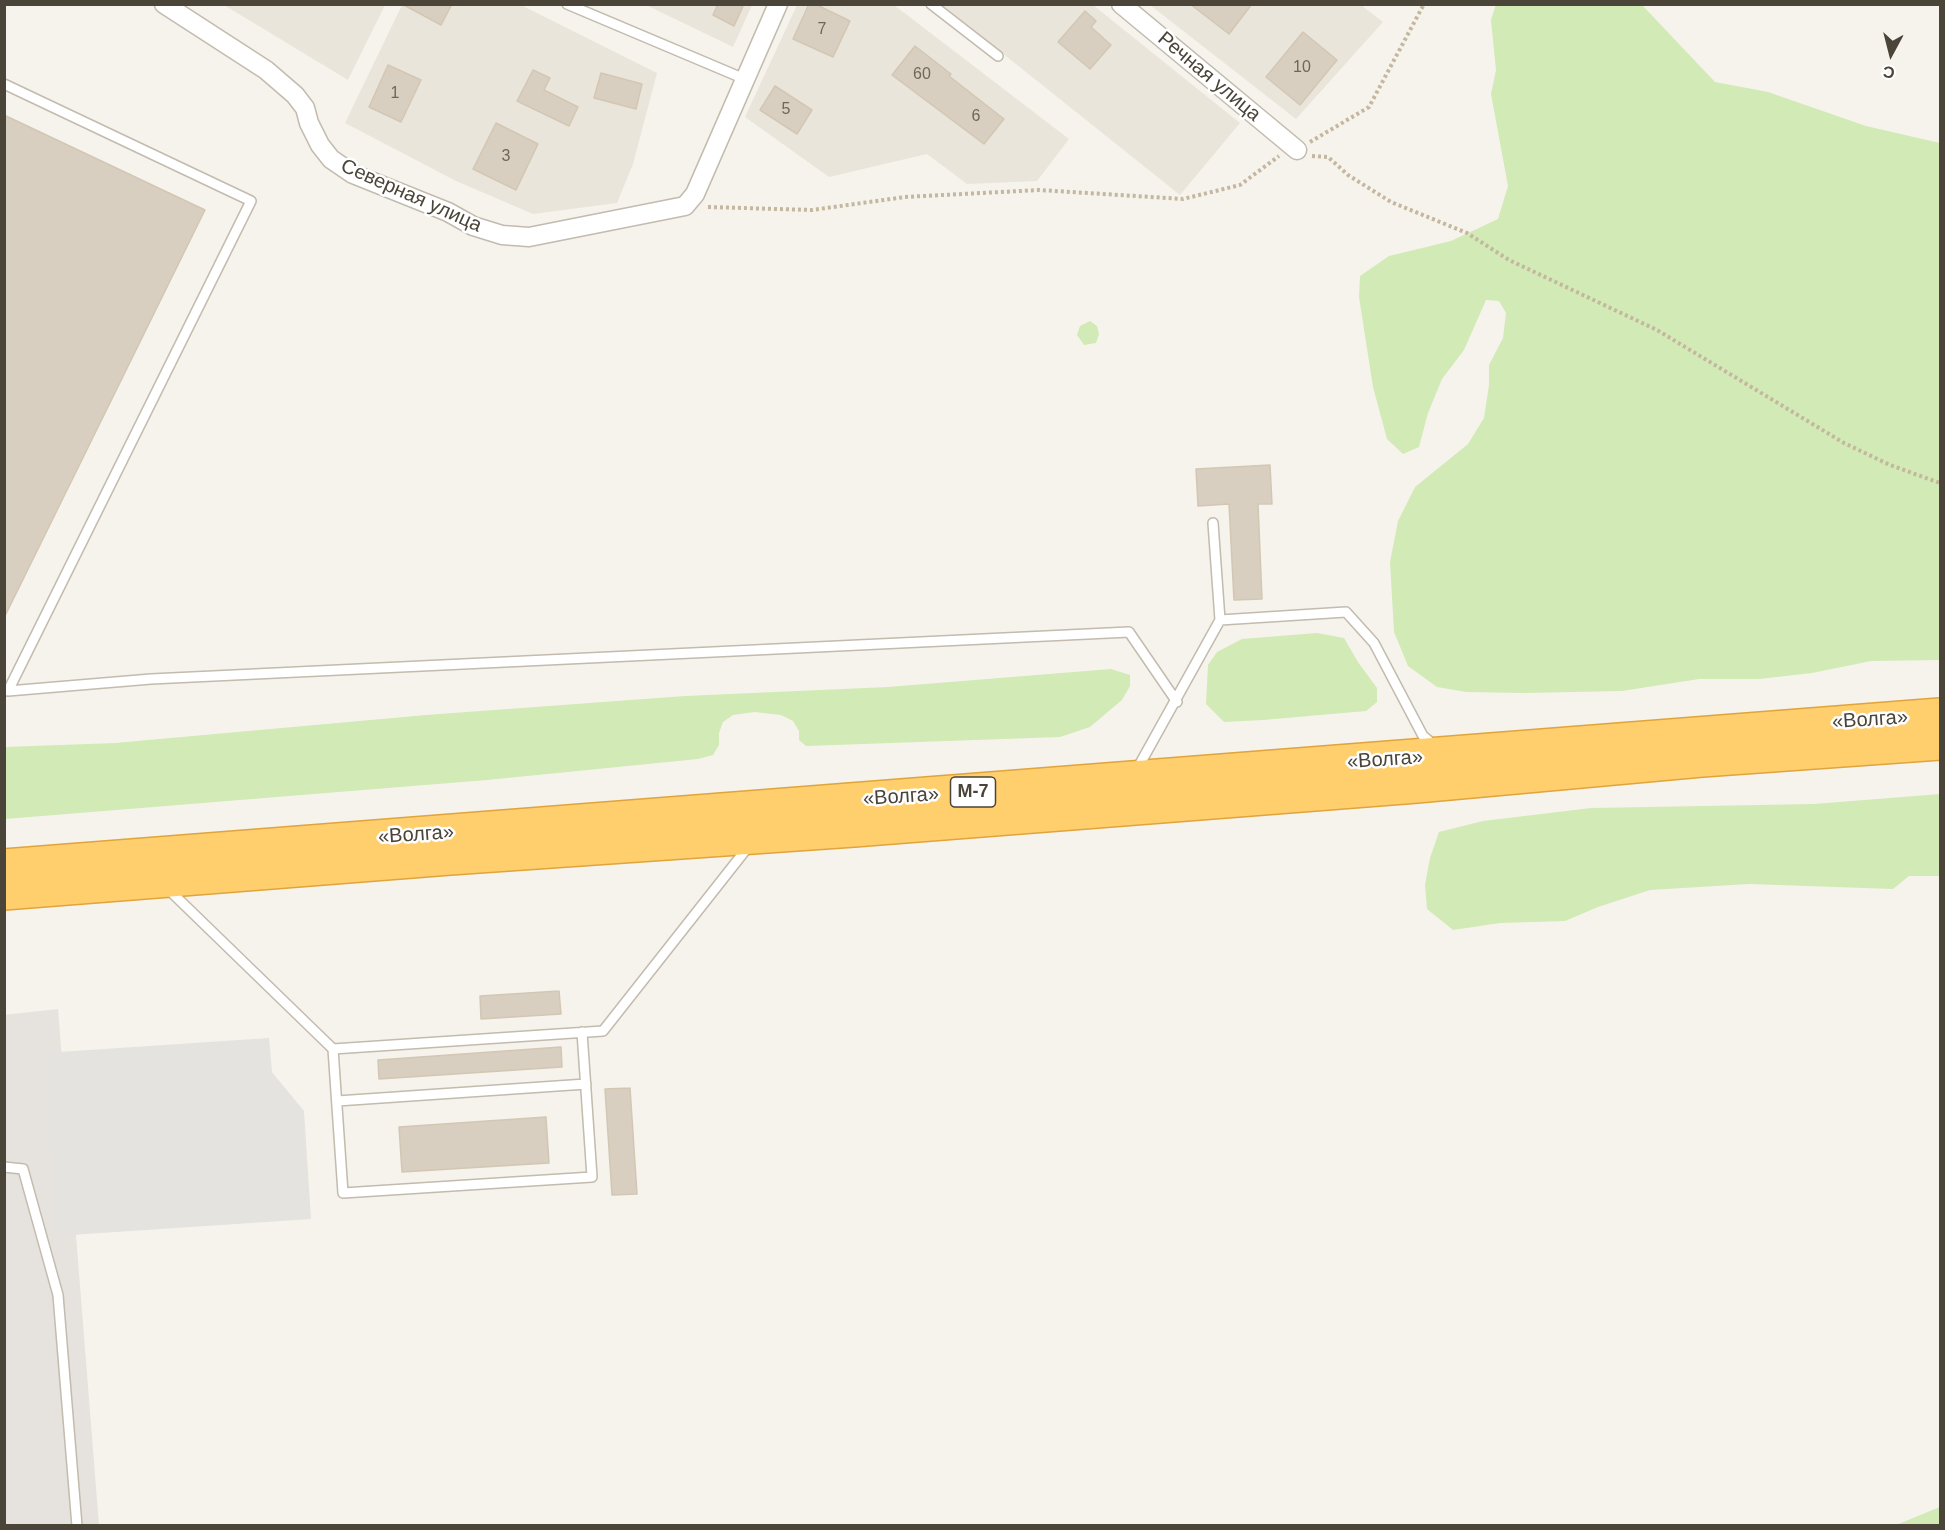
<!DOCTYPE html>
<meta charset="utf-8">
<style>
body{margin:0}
#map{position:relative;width:1945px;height:1530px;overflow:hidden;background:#f6f3ec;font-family:Arial,sans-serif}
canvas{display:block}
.frame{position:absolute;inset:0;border:6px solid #4b4439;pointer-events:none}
.north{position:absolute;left:1861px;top:24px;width:60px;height:60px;-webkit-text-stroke:4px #fff;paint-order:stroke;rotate:187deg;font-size:16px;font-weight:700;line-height:24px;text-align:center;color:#4b4439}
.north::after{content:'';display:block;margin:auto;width:21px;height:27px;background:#4b4439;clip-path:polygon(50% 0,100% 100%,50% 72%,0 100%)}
</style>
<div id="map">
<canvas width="1945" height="1530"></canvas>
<div class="frame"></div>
<div class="north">С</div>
</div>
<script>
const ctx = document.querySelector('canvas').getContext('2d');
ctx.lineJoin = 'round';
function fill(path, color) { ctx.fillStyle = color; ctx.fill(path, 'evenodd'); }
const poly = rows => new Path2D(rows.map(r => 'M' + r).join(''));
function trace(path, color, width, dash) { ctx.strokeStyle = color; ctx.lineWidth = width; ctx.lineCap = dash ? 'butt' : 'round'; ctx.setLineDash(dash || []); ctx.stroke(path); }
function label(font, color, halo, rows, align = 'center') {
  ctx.font = font + ' Arial,sans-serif'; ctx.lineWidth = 5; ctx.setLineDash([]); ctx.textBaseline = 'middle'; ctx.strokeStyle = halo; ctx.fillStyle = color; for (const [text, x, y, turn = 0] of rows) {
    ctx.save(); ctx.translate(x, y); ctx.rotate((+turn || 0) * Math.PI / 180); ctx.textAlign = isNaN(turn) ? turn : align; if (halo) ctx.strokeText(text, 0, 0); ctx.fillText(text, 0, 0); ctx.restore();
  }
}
const residential = poly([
 [224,5,385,5,348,80],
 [402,5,521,5,657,73,633,164,617,203,533,214,456,181,345,123],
 [646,5,752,5,733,47],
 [797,5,894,5,1069,139,1037,181,967,184,927,154,829,177,745,117],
 [942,5,1093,5,1240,123,1180,195],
 [1150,5,1361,5,1383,22,1296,119]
]);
const industrial = poly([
 [58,1009,99,1525,5,1525,4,1015]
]);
const green = poly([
 [1496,4,1642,5,1715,82,1768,92,1866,126,1940,143,1940,660,1871,661,1812,673,1759,679,1699,679,1622,691,1524,693,1466,692,1437,687,1408,666,1394,632,1390,562,1398,521,1415,487,1468,444,1484,418,1489,385,1489,365,1503,338,1506,313,1499,301,1486,300,1464,350,1442,379,1428,413,1419,447,1403,454,1387,439,1373,387,1359,297,1360,276,1389,256,1451,241,1498,219,1508,186,1491,94,1496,70,1491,20],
 [1090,321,1097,326,1099,334,1096,343,1084,345,1077,335,1080,326],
 [1317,633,1344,638,1358,662,1377,688,1377,702,1366,711,1263,720,1224,722,1206,704,1208,665,1217,652,1242,639],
 [1111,669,1130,675,1130,686,1122,700,1090,727,1060,737,806,746,799,740,799,731,793,721,781,715,755,712,733,715,723,722,719,733,719,745,713,755,698,759,487,780,5,819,5,747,115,743,426,715,685,696,888,687],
 [1940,794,1940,876,1909,876,1893,889,1749,884,1650,890,1598,907,1565,921,1500,923,1453,930,1427,909,1425,885,1430,858,1439,832,1483,821,1591,808,1814,804],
 [1940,1507,1940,1525,1896,1525]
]);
const parking = poly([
 [269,1038,272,1072,304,1111,311,1219,56,1236,44,1053]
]);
const building = poly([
 [402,4,452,4,441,25,402,4],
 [718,4,744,4,734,26,713,15,718,4],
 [809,4,815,4,850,21,833,57,793,39,809,4],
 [1190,4,1252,4,1229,34,1190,4],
 [1085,11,1096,21,1091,27,1111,45,1090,69,1058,42,1085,11],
 [1303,32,1337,60,1300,105,1266,77,1303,32],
 [915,46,951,74,949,76,1004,119,984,144,892,75,915,46],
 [388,65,421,80,401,122,369,107,388,65],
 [533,70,550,78,544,90,578,107,569,126,517,101,533,70],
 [601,73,642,84,636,109,594,98,601,73],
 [775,86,812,110,797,134,760,110,775,86],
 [4,115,205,210,4,618,4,115],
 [496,123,538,144,516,190,473,169,496,123],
 [1270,465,1272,504,1258,504,1262,599,1234,600,1229,504,1198,506,1196,469,1270,465],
 [559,991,561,1014,481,1019,480,996,559,991],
 [561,1047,562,1067,379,1079,378,1060,561,1047],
 [630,1088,637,1194,612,1195,605,1089,630,1088],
 [546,1117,549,1163,402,1172,399,1127,546,1117]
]);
const path = poly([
 [1310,142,1369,107,1424,4],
 [1312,156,1328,157,1348,175,1391,202,1467,233,1509,260,1657,330,1844,443,1890,465,1940,483],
 [708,207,812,210,905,197,1039,190,1183,199,1240,185,1279,156]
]);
const lane = poly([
 [567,4,747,80],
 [931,4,998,56],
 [4,84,251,201,8,691],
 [1213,523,1220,620],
 [4,690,8,691,151,679,1129,632,1177,702],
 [1136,771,1220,620,1346,612,1374,643,1423,736,1434,745],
 [167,888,333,1049,603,1031,748,847],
 [333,1049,343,1193,592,1177,582,1032],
 [337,1101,586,1084],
 [4,1167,23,1169,58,1295,77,1526]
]);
const street = poly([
 [164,4,266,70,295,95,305,108,309,123,320,145,331,159,353,174,448,212,473,226,502,235,529,237,685,206,695,194,778,4],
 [1121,4,1297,150]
]);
const highway = poly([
 [4,866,1940,715],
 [4,893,450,858,854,830,1417,786,1702,760,1940,743]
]);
const numberNames = [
 ["7",822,30],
 ["10",1302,68],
 ["60",922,75],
 ["1",395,94],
 ["5",786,110],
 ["6",976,117],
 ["3",506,157]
];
const shields = [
 [973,792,45]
];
const shieldNames = [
 ["М-7",973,792]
];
const streetNames = [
 ["Речная улица",1209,77,40],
 ["Северная улица",411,196,24],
 ["«Волга»",1870,720,-4],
 ["«Волга»",1385,760,-4],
 ["«Волга»",901,797,-4],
 ["«Волга»",416,835,-4]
];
fill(residential, '#eae5da');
fill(industrial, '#e6e2dd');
fill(green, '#d2eab5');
fill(parking, '#e5e3e0');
fill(building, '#d8cfc1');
trace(building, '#d3c7b4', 1.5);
trace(lane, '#c2bbae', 12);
trace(street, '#c2bbae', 21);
trace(highway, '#e0a43c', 36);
trace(path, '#c4b79f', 4, [3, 3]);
trace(lane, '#fff', 9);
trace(street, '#fff', 18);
trace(highway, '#ffcf6e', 33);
label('16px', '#6e675b', null, numberNames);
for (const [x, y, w] of shields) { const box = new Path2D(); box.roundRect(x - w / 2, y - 15, w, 30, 4.5); ctx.fillStyle = '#fff'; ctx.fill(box); trace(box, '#4b4439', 1.5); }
label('bold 18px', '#4b4439', null, shieldNames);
label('20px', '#4b4439', '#fff', streetNames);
</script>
